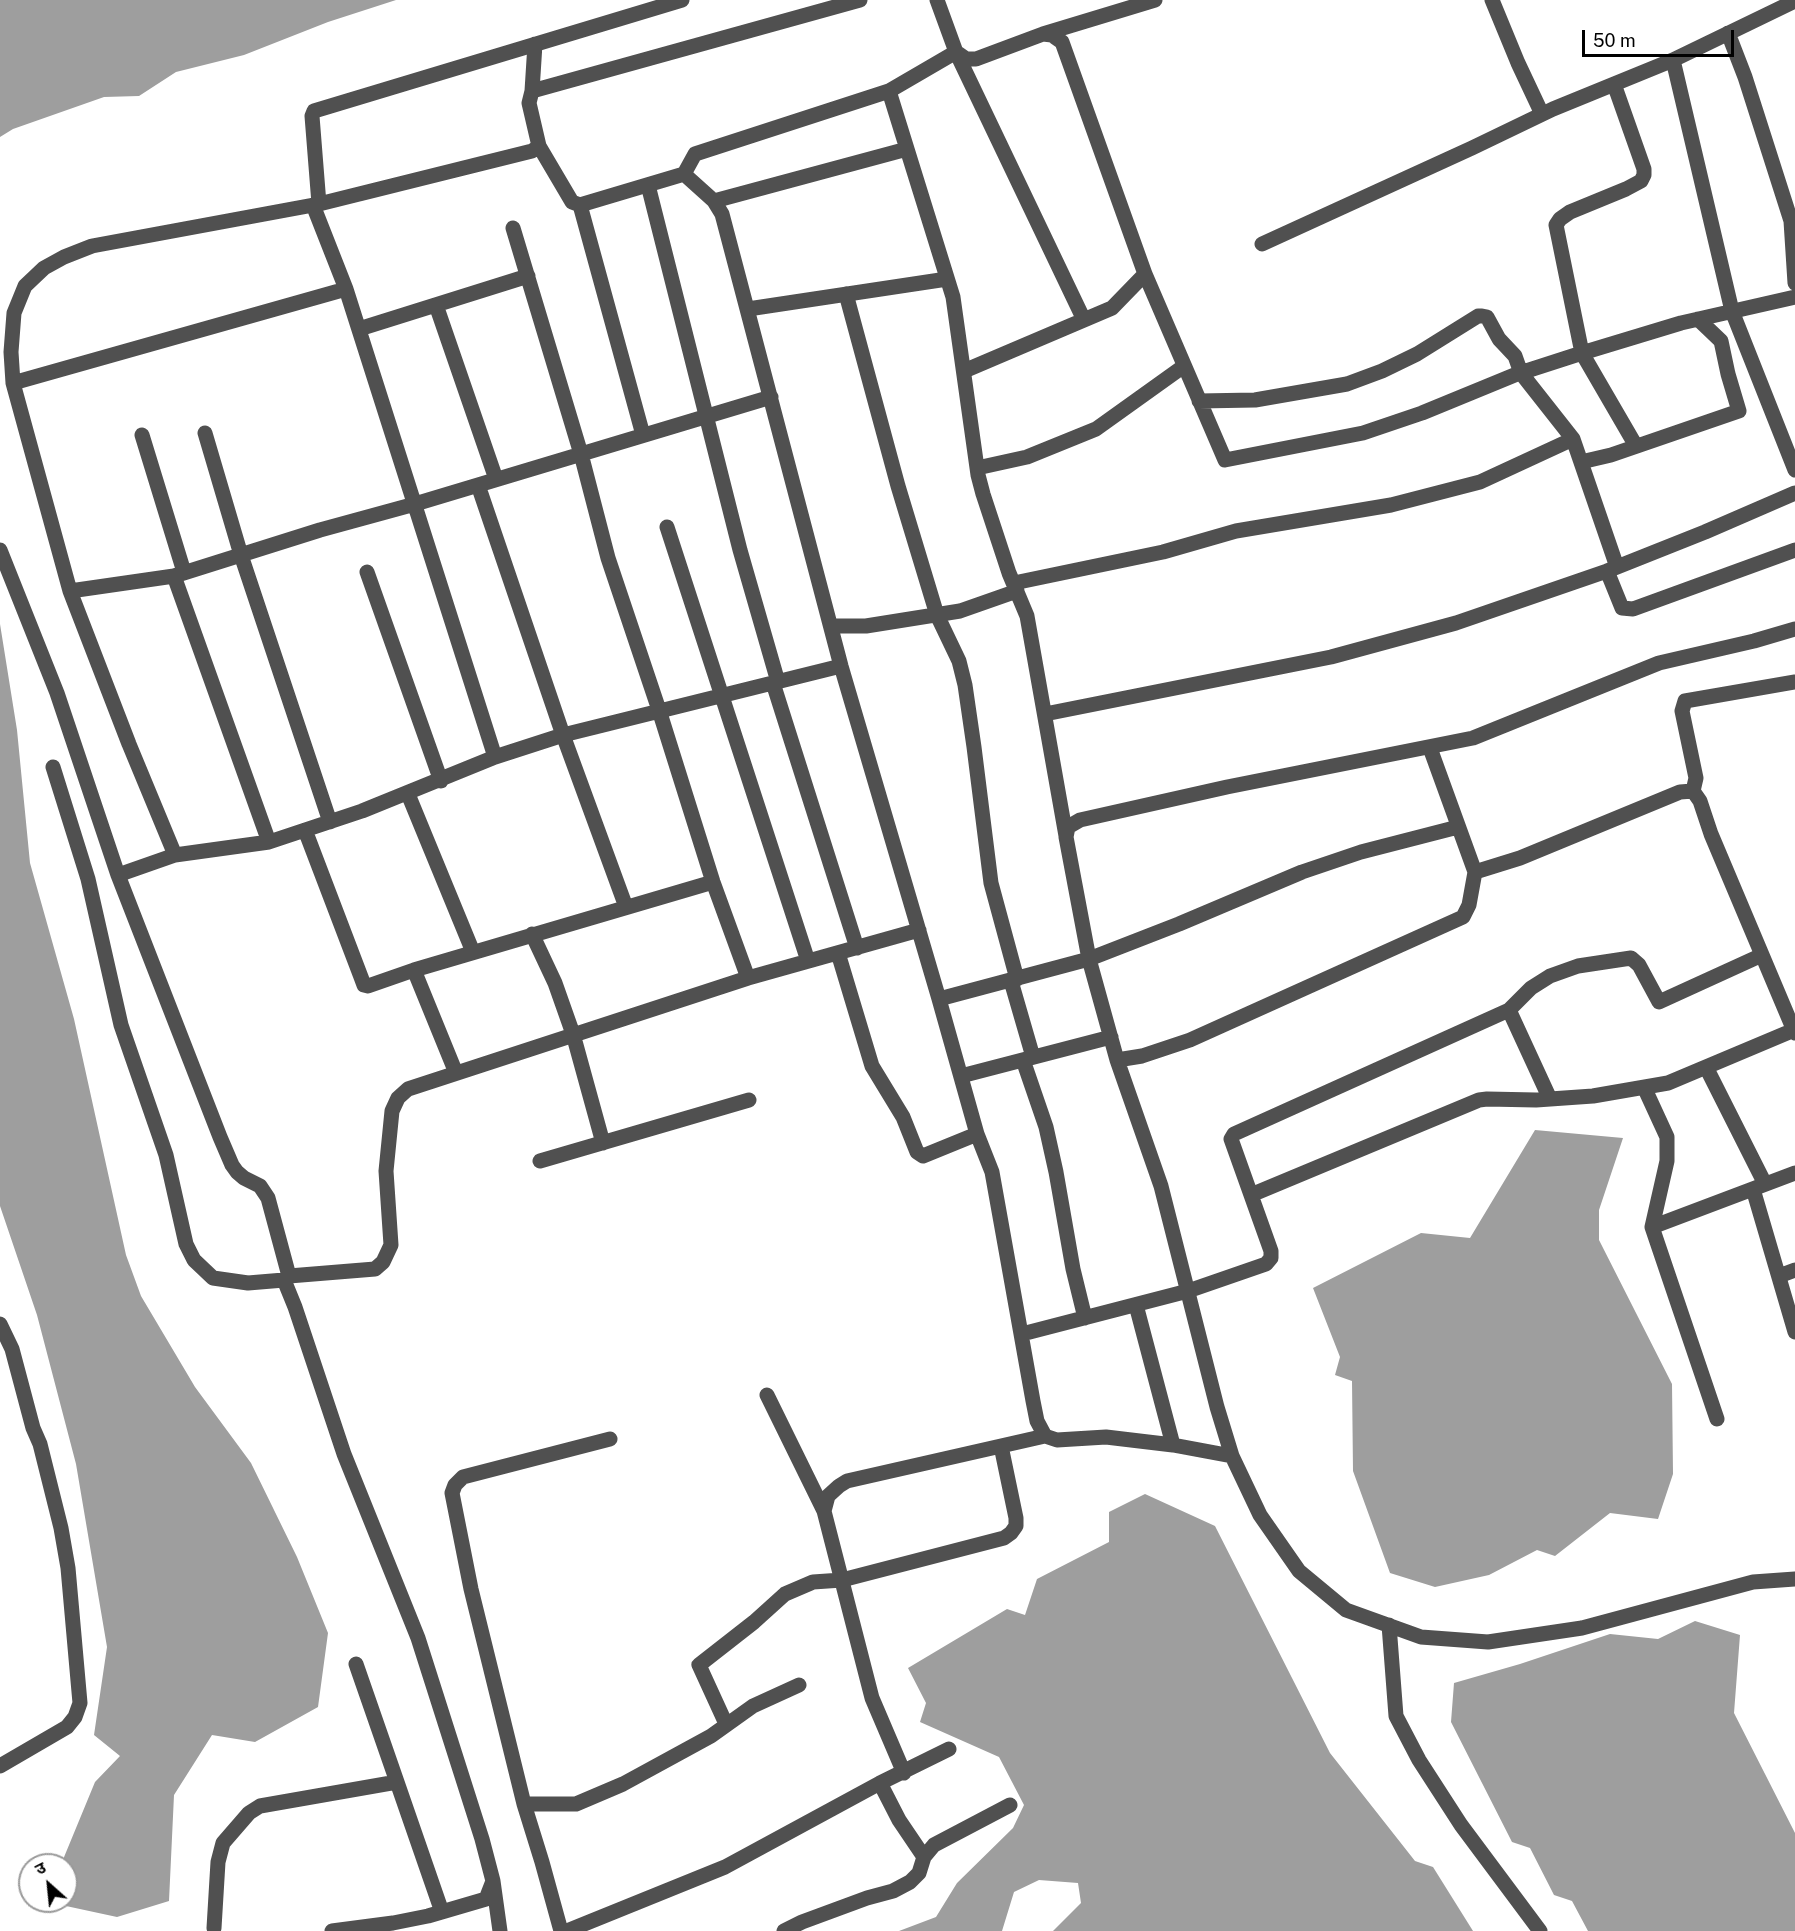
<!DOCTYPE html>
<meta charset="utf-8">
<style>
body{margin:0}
#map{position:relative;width:1795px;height:1931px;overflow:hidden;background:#fff;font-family:"Public Sans","Noto Sans Devanagari",sans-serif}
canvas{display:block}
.north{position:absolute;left:18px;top:1853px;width:60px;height:60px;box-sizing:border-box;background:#fff;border:2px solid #999;border-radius:50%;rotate:333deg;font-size:16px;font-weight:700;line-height:24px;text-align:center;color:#000}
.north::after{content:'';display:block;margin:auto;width:21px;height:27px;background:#000;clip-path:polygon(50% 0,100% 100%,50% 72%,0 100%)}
.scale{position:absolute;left:1582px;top:30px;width:152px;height:27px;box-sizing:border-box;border:3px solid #000;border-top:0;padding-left:8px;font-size:18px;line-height:21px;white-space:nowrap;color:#000;-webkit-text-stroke:4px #fff;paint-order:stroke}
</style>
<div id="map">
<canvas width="1795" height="1931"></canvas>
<div class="north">उ</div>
<div class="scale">50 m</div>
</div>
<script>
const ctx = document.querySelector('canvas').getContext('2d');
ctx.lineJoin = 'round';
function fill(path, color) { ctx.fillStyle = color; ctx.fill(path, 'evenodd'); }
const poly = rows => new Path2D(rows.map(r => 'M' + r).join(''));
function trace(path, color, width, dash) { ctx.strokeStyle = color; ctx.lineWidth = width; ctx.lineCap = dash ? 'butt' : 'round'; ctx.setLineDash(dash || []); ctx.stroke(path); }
const water = poly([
 [0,0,396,0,328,22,244,55,176,72,139,96,104,97,13,129,0,137],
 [0,624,17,730,30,863,74,1019,126,1255,141,1296,195,1387,251,1463,297,1557,328,1633,318,1707,255,1742,212,1735,174,1795,169,1901,117,1917,66,1906,66,1865,62,1865,62,1862,95,1782,120,1756,94,1735,107,1647,76,1464,37,1315,0,1206],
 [1535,1130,1623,1138,1599,1210,1599,1240,1672,1384,1673,1474,1658,1519,1610,1513,1555,1556,1537,1550,1489,1575,1435,1587,1390,1573,1353,1471,1352,1381,1335,1375,1340,1357,1313,1288,1421,1233,1470,1238],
 [1145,1494,1215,1526,1330,1753,1415,1861,1433,1867,1473,1931,1053,1931,1081,1903,1078,1883,1039,1880,1014,1892,1002,1931,899,1931,936,1917,957,1883,1013,1828,1024,1805,999,1757,920,1722,926,1703,908,1668,1007,1609,1025,1615,1037,1579,1109,1542,1109,1512],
 [1695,1621,1740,1635,1734,1713,1795,1833,1795,1931,1588,1931,1572,1901,1554,1895,1530,1848,1512,1842,1451,1722,1454,1683,1520,1664,1610,1634,1658,1639]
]);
const minor = poly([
 [937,0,956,52,966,59,976,59,1043,34,1052,35,1062,42,1145,274,1225,460,1363,433,1422,413,1517,374,1582,353,1681,323,1795,297],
 [1492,0,1518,63,1542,114],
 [1728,33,1745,77,1791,221,1795,283],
 [1043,34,1155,0],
 [1673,60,1732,311,1795,470],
 [1614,84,1644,169,1644,175,1641,181,1626,189,1570,212,1560,219,1556,225,1582,353,1636,446],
 [532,91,535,44],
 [889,91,953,297,978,475,983,494,1009,573,1027,616,1066,836],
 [539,146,572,202,580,205,684,174,695,154,889,91,956,52,1084,320],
 [684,174,714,201,722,214,841,666,939,999,1089,959,1066,837,1068,827,1080,820,1227,787,1473,738,1659,663,1754,641,1795,629],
 [648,185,740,550,778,682],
 [714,201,907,149],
 [319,204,312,116,314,111,682,0],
 [313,205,346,289,495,757],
 [580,205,643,435],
 [513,228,581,454,608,558,659,710,713,882,748,978],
 [1262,244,1472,148,1553,109,1673,60,1795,1],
 [846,294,898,486,937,615,959,661,965,685,974,747,991,883,1017,979],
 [436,305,496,479],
 [748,309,947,279],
 [359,329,528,276],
 [964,371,1112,308,1145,274],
 [13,383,346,289],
 [205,433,241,555,330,822],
 [142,435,184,572],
 [1573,439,1617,567],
 [1581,462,1611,455,1739,411,1728,374,1721,341,1698,319],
 [977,468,1027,457,1096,429,1184,366],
 [478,485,563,735,626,907],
 [667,527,808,961],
 [0,550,57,693,118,875,220,1137,232,1165,237,1172,244,1178,260,1186,268,1198,289,1276,284,1280,295,1307,344,1454,418,1638,482,1839,493,1881,500,1931],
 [1607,571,1622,608,1633,609,1795,550],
 [367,572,441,781],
 [174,576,269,842],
 [1014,583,1163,552,1236,531,1391,505,1480,482,1573,439,1521,373,1515,356,1499,339,1487,317,1482,316,1478,316,1417,354,1382,371,1347,384,1255,400,1199,401],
 [70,591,174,576,320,530,415,504,771,397],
 [831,626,866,626,960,611,1017,591],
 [773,683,857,948],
 [1045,714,1331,657,1456,623,1607,571,1705,532,1795,493],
 [1430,748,1475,872],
 [53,767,88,879,121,1025,166,1155,186,1244,194,1260,213,1278,248,1283,284,1280],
 [1693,791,1696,778,1682,711,1685,701,1795,682],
 [408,794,473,952],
 [1458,827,1361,852,1302,872,1179,924,1089,959,1117,1060,1161,1186,1217,1407,1232,1456,1260,1515,1299,1571,1346,1610,1421,1637,1488,1642,1582,1628,1753,1582,1795,1579],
 [305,830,361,977,364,985,368,986,414,970,713,882],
 [175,855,129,744,70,591,13,383,11,352,14,313,25,286,44,268,64,257,92,246,319,204,532,151,539,146,529,103,532,91,860,0],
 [118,875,175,855,269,842,362,811,495,757,563,735,841,666],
 [532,934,555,983,573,1034,603,1143],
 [838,953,872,1066,903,1117,917,1152,923,1156,977,1134],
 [414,970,456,1073],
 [1011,981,1033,1057],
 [939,999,977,1134,992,1172,1033,1401,1037,1421,1045,1436,1057,1440,1106,1437,1173,1445,1232,1456],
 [1509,1010,1550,1099],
 [1023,1060,1046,1127,1056,1172,1073,1269,1085,1318],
 [1117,1060,1142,1056,1190,1040,1463,917,1469,905,1475,872,1520,858,1680,792,1693,791,1700,801,1711,834,1795,1033],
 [1706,1067,1765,1184],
 [961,1076,1111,1037],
 [1644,1087,1667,1137,1667,1161,1652,1227,1717,1419],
 [540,1161,749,1100],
 [1753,1189,1795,1332],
 [1251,1195,1479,1100,1487,1099,1536,1100,1593,1096,1668,1083,1794,1030],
 [1652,1227,1795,1173],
 [289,1276,375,1269,383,1262,391,1245,386,1171,392,1111,398,1098,408,1089,748,978,919,930],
 [1779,1276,1795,1270],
 [1136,1305,1173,1445],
 [0,1324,12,1349,33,1428,40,1444,61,1528,68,1568,80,1703,75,1717,67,1727,0,1766],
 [1022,1334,1188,1291,1266,1264,1271,1258,1271,1251,1231,1139,1234,1134,1509,1010,1531,988,1550,976,1578,966,1631,958,1639,965,1659,1002,1762,955],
 [767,1395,824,1511],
 [1389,1625,1396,1716,1419,1760,1461,1825,1540,1931],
 [356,1664,397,1782],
 [726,1724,699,1665,754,1622,785,1594,813,1582,842,1580,1004,1538,1011,1533,1016,1526,1016,1518,1001,1446],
 [904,1773,872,1698,824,1511,828,1496,839,1486,847,1481,1045,1436],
 [880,1783,899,1820,924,1857],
 [524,1804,576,1804,623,1784,711,1736,753,1706,799,1685],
 [214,1928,218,1862,223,1843,249,1813,260,1806,397,1782,442,1912],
 [332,1931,393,1923,428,1916,486,1899,493,1881],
 [561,1931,542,1862,524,1804,471,1589,452,1493,455,1485,463,1477,610,1439],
 [567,1931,725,1867,880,1783,949,1749],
 [784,1931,802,1922,867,1898,893,1891,910,1882,919,1873,924,1857,934,1845,1010,1805]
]);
fill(water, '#9e9e9e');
trace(minor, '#505050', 15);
</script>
